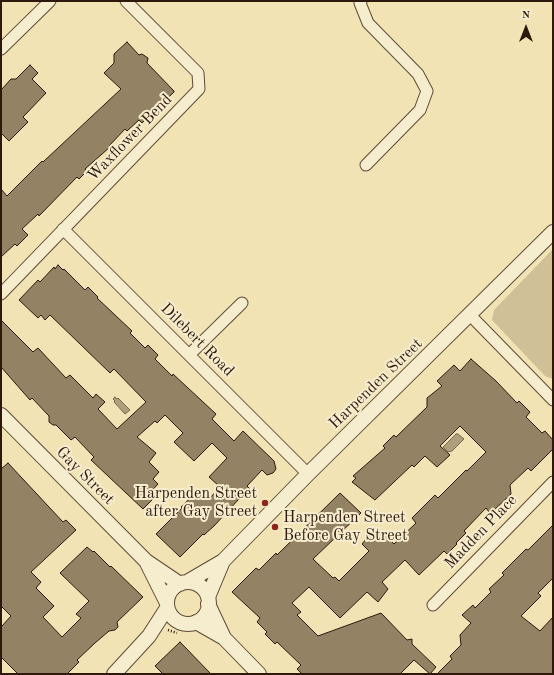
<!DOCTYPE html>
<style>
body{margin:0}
#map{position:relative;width:554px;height:675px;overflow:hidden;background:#f1e3b4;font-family:"Old Standard TT",serif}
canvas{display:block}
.frame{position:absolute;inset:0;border:2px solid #2e180c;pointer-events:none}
.north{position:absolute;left:506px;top:8px;width:40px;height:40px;-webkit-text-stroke:3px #f6edce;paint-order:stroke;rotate:0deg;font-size:11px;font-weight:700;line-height:16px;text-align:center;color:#2e180c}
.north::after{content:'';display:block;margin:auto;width:14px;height:18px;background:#2e180c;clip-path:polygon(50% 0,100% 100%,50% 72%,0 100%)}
</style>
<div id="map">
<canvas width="554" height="675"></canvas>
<div class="frame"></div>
<div class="north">N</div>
</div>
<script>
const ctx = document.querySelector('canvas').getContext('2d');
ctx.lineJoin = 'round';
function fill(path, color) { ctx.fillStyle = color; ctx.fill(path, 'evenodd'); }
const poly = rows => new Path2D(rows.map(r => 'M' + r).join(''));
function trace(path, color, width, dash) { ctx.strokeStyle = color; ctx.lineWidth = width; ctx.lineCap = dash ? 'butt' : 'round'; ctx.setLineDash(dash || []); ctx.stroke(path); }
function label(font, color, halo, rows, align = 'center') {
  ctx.font = font + ' "Old Standard TT",serif'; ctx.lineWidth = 4; ctx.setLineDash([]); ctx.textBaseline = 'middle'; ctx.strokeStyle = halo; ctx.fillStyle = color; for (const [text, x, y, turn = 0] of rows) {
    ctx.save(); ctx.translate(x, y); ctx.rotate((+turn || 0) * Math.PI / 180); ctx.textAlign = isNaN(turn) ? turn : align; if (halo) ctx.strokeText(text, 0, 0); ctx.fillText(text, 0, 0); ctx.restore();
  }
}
const green = poly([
 [553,249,553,379,545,376,492,320,494,310]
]);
const water = poly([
 [115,397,117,399,118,398,130,410,125,414,114,402,115,401,113,399,115,397],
 [456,434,458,434,464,439,452,451,448,452,443,447,456,434]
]);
const building = poly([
 [127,42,139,55,142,54,148,58,147,63,174,91,174,92,142,123,139,120,127,131,125,129,109,146,110,147,85,169,87,171,79,179,77,177,39,216,38,214,22,229,28,235,17,246,15,244,1,257,1,189,7,196,42,161,43,162,121,89,104,73,114,63,114,54,127,42],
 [30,65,38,73,32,79,46,93,23,117,28,122,9,141,1,133,1,90,11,79,16,79,30,65],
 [58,265,63,270,64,269,85,290,88,287,98,297,97,298,132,331,130,333,145,348,148,345,158,355,155,359,172,376,173,374,216,414,212,419,234,441,243,431,274,461,276,469,273,473,267,475,262,470,247,486,250,489,240,499,239,499,214,526,204,535,203,534,180,557,156,534,182,508,181,507,200,489,210,498,220,487,209,477,227,458,212,443,194,461,174,442,183,433,165,415,157,423,155,421,137,437,156,453,149,462,159,472,153,479,158,484,148,495,153,499,143,509,91,460,94,457,75,437,71,440,56,425,53,425,49,422,49,416,32,398,30,400,1,367,1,320,33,352,38,348,66,378,70,375,93,398,96,394,105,402,98,409,117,429,146,402,114,369,110,373,50,315,45,320,41,315,38,318,19,300,38,280,40,282,54,267,55,269,58,265],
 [471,359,496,381,517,403,519,401,530,412,526,417,542,433,545,431,553,440,553,449,531,471,528,468,510,485,511,494,492,512,491,510,489,512,486,508,464,531,466,533,456,543,457,544,447,554,444,551,419,575,405,560,382,582,388,589,378,602,367,592,340,618,309,587,292,603,301,612,297,615,318,636,381,613,407,640,412,639,412,644,436,667,430,674,414,660,400,674,302,674,297,669,301,665,277,642,275,644,265,634,267,632,257,622,260,618,232,592,256,568,259,570,276,553,277,555,340,493,361,513,313,559,333,578,335,577,339,581,369,551,362,544,371,533,374,536,380,530,394,544,416,523,412,518,435,495,438,498,466,470,467,471,486,452,460,426,440,446,450,455,437,467,425,456,414,467,412,465,375,500,352,482,356,478,353,476,385,448,383,446,394,435,396,437,427,407,427,398,442,386,437,381,454,365,460,371,471,359],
 [8,463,63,522,66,520,76,530,31,572,41,582,36,588,54,606,43,617,62,637,81,618,76,614,89,601,60,573,87,547,93,552,94,551,110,567,111,566,143,597,117,622,118,627,115,630,109,631,95,643,77,660,79,662,67,674,18,674,1,657,1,627,11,616,1,606,1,469,8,463],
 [553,525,553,578,538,593,541,596,521,616,540,631,553,617,553,674,437,674,452,659,450,656,461,645,460,635,471,623,462,615,473,605,475,608,491,592,489,589,504,575,502,573,526,549,528,550,553,525],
 [180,642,211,674,163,674,155,666,180,642]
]);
const path = poly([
 [168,630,177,633]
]);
const minor = poly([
 [361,1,360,3,368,23,418,74,427,91,420,110,366,165],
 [1,49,50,1],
 [63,229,308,474],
 [1,294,199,89,198,73,126,1],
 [470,315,553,400],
 [189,355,242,303],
 [433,605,553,482]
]);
const tertiary = poly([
 [1,415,146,561,180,584],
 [147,563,167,603],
 [187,582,223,561,308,474,553,232],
 '167 603a21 21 0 1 1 42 0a21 21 0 1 1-42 0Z',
 [208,597,223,561],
 [208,604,224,638],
 [196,622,224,638,259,674],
 [114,674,149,636,167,608]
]);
const markers = [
 [265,503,4,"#8f2418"],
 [275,527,4,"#8f2418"]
];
const streetNames = [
 ["Waxflower Bend",130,138,-46],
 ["Dilebert Road",197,340,45],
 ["Harpenden Street",376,384,-44],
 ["Gay Street",85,476,45],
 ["Madden Place",481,532,-46]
];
const poiNames = [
 ["Harpenden Street",257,494],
 ["after Gay Street",257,512],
 ["Harpenden Street",283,518,"left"],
 ["Before Gay Street",283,536,"left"]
];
fill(green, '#d0c097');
fill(water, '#af9e7b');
trace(water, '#7b684f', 1);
fill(building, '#938263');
trace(building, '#2e180c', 1);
trace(minor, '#5f4b36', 13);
trace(tertiary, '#5f4b36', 16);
trace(path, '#2e180c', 2.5, [1, 2]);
trace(minor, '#f6edce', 11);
trace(tertiary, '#f6edce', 14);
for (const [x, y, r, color] of markers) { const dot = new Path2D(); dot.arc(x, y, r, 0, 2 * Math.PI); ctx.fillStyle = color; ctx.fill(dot); trace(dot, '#f6edce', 1.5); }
label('16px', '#2e180c', '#f6edce', streetNames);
label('16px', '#2e180c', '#f6edce', poiNames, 'right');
</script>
